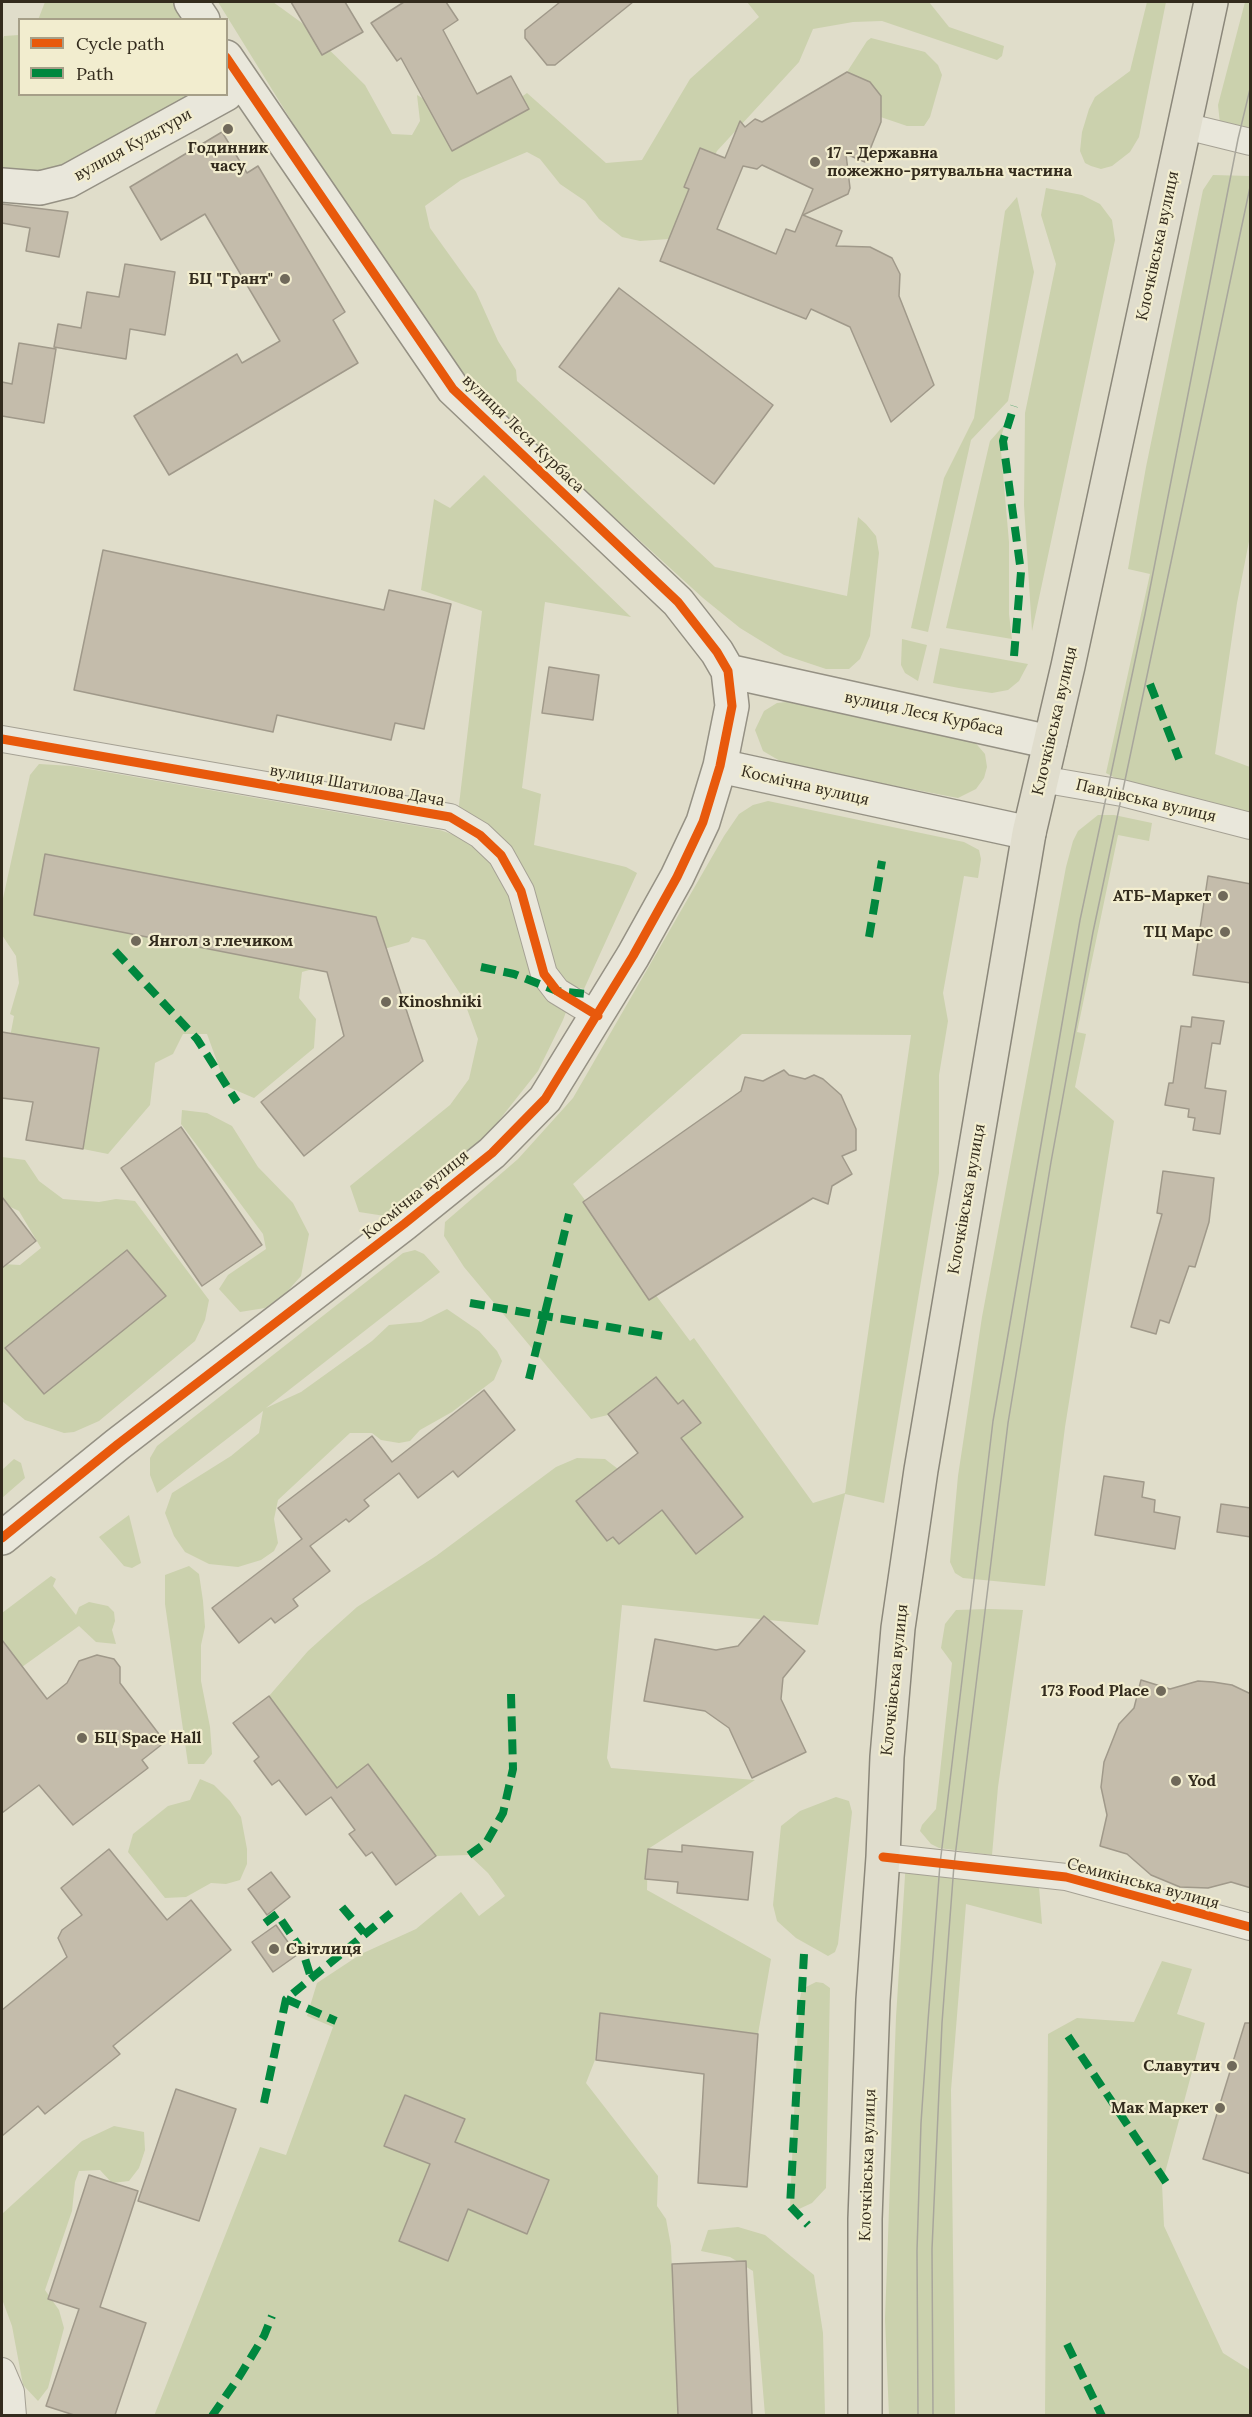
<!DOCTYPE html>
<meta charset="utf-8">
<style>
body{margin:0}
#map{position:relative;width:1252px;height:2417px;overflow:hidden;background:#e0ddca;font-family:Lora,serif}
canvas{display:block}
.frame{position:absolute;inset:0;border:3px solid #332b1d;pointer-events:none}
.legend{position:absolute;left:18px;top:18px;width:210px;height:78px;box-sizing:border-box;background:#f2edcf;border:2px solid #a69f88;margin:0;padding:8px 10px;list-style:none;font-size:18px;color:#332b1d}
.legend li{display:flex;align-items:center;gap:12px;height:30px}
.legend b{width:30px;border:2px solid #a69f88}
</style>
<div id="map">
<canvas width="1252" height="2417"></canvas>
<div class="frame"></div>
<ul class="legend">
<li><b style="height:8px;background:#e8590c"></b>Cycle path</li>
<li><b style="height:8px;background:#00873e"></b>Path</li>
</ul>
</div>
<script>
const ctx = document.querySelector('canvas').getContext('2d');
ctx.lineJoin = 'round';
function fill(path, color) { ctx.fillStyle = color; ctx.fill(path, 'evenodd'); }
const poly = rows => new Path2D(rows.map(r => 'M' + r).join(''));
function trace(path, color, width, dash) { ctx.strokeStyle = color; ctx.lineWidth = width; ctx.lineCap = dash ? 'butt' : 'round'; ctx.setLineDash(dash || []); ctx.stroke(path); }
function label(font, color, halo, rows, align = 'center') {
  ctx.font = font + ' Lora,serif'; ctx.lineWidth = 4.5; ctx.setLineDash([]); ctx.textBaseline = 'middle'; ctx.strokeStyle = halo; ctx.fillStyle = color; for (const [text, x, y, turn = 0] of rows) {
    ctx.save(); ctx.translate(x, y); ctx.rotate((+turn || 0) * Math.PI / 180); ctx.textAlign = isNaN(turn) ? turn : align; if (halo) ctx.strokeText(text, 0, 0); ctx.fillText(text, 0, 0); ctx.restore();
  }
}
const green = poly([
 [45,2,183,2,188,20,38,20],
 [218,2,273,2,302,23,365,85,392,134,412,135,420,121,417,95,438,107,488,121,527,93,606,163,642,160,690,79,759,17,747,2,929,2,949,27,1004,46,1002,56,997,60,882,21,853,22,813,29,799,62,717,151,707,171,701,209,679,215,669,239,640,241,622,237,599,219,585,201,560,184,540,159,527,152,461,180,425,206,430,228,476,292,498,341,516,370,517,381,715,567,847,596,858,517,866,524,876,536,879,553,870,636,860,659,849,669,826,669,784,655,740,628,703,598,481,396,442,353,310,151],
 [1147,2,1166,2,1139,137,1130,152,1112,166,1101,169,1091,166,1085,163,1080,151,1082,132,1089,109,1095,97,1130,71],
 [1245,2,1250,2,1250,142,1220,124,1218,105],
 [19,35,20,94,196,95,70,171,2,173,2,43,4,36],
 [871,38,925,52,938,65,942,75,930,117,924,126,907,126,866,112,870,100,847,72,867,41],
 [1213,175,1250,176,1250,536,1237,603,1215,754,1250,767,1250,817,1132,787,1106,773,1150,574,1128,569,1146,467,1203,190],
 [1046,188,1082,195,1100,204,1112,220,1115,240,1032,631,1024,505,1025,413,1056,264,1041,215],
 [1017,197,1034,272,1008,401,971,440,928,632,911,628,944,478,974,418,1005,211],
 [1005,424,1000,440,1009,542,1009,614,1012,639,946,628,990,441],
 [484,475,631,617,545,602,522,788,541,794,534,845,626,867,637,873,584,989,573,986,574,991,563,1020,538,1071,489,1133,385,1216,359,1212,350,1186,450,1105,469,1079,478,1039,463,998,425,940,412,937,409,942,302,972,299,998,316,1019,314,1048,254,1098,226,1086,207,1034,183,1034,173,1054,155,1063,150,1105,108,1154,83,1149,99,1048,46,1039,6,1058,14,1016,10,1014,19,983,16,956,2,935,2,903,30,775,39,764,72,766,440,830,463,838,458,813,482,611,421,590,434,499,450,508],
 [902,639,927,645,918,681,905,673,901,665],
 [940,648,1028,664,1019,681,1008,690,992,693,959,688,933,683],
 [786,702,963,735,973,740,985,754,987,767,984,778,976,789,958,798,787,765,763,751,755,730,764,711,777,703],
 [768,801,964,842,979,850,981,859,978,878,964,876,943,993,948,1021,939,1075,939,1173,884,1503,845,1494,818,1625,622,1605,607,1758,611,1768,755,1780,648,1849,647,1890,771,1959,758,2034,602,2013,600,2015,595,2060,586,2083,658,2176,657,2206,666,2219,671,2246,678,2415,154,2416,260,2147,286,2155,333,2027,307,2016,317,1983,361,1954,416,1929,461,1892,479,1916,505,1896,488,1873,469,1855,436,1856,368,1765,337,1788,269,1696,308,1651,357,1607,436,1556,556,1467,577,1458,605,1459,618,1469,653,1458,608,1415,591,1419,464,1267,444,1236,445,1222,518,1159,573,1098,724,836,739,814,753,805],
 [742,1034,911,1035,845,1493,813,1503,694,1338,690,1341,573,1184],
 [1098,815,1114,815,1152,823,1149,841,1118,835,1077,1032,1086,1034,1075,1087,1114,1121,1065,1427,1045,1586,963,1578,955,1573,950,1562,958,1476,982,1317,1066,867,1073,841,1078,831],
 [182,1110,207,1113,232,1126,258,1167,293,1203,309,1234,301,1276,284,1295,265,1308,240,1312,219,1289,228,1275,266,1249,263,1234,181,1124],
 [2,1157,25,1160,39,1181,63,1199,99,1202,116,1199,135,1201,209,1300,205,1320,195,1341,99,1421,74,1432,64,1433,25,1420,2,1401,2,1264,20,1265,41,1248,19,1211,2,1203],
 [415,1250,424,1254,440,1272,266,1408,301,1392,372,1341,389,1325,421,1322,447,1309,479,1331,497,1351,502,1361,494,1380,452,1412,420,1430,410,1441,399,1443,381,1440,372,1433,350,1433,278,1500,274,1519,278,1543,274,1551,261,1560,238,1567,209,1564,185,1552,174,1536,165,1513,172,1493,231,1456,259,1433,263,1411,157,1493,150,1475,150,1458,157,1446,403,1253],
 [14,1459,21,1463,25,1478,2,1498,2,1470],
 [129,1515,141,1563,132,1568,124,1566,99,1537],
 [189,1566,199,1574,203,1601,205,1627,201,1645,201,1681,210,1727,212,1754,204,1764,188,1764,165,1604,165,1575],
 [51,1576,56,1579,53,1586,76,1615,79,1607,89,1602,108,1606,114,1612,115,1621,112,1630,116,1644,96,1642,79,1626,22,1667,2,1640,2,1613],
 [989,1609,1023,1610,998,1787,992,1855,939,1848,931,1844,920,1831,922,1825,936,1809,952,1663,941,1648,945,1624,956,1610],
 [200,1779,214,1785,230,1801,241,1817,247,1849,247,1864,240,1880,226,1884,211,1883,186,1897,165,1898,128,1852,133,1834,168,1806,190,1800],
 [836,1797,849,1801,852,1812,838,1944,835,1952,828,1956,796,1938,777,1921,773,1905,781,1826,800,1811],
 [906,1860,1038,1874,1042,1924,966,1904,951,2090,955,2415,889,2416,885,2319,896,2017],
 [1162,1961,1192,1969,1177,2014,1205,2023,1162,2184,1164,2226,1223,2353,1250,2370,1250,2415,1045,2415,1048,2034,1077,2018,1134,2022],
 [816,1982,823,1983,830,1988,826,2188,812,2203,799,2209,790,2206,799,2003,802,1989],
 [114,2126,144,2132,145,2150,139,2168,129,2181,112,2183,100,2170,79,2171,75,2182,72,2211,45,2290,59,2310,64,2328,48,2388,38,2401,23,2385,12,2326,2,2299,2,2214,82,2141],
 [738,2227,765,2235,814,2275,823,2333,825,2415,765,2415,753,2271,730,2257,701,2251,708,2230]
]);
const building = poly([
 [291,2,345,2,363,32,322,55,291,2],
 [404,2,446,2,458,20,443,30,477,94,511,76,529,109,452,151,401,58,397,61,371,23,404,2],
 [560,2,633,2,555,65,547,65,525,38,525,30,560,2],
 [847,72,870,82,881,96,881,122,865,162,846,154,850,188,848,194,803,215,842,231,836,246,870,247,892,258,900,274,899,296,934,385,891,422,850,327,811,309,806,319,660,261,689,189,684,187,700,148,725,158,740,121,745,127,755,119,762,122,847,72],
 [762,165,813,189,795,232,786,229,776,254,717,229,743,166,757,169,762,165],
 [222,132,247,173,258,166,345,312,333,320,358,363,169,475,134,416,237,354,242,363,280,341,205,214,161,240,130,187,222,132],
 [2,204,68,212,59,257,26,251,30,228,2,223,2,204],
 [125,264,175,272,165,335,130,329,126,359,54,347,58,324,81,328,87,292,119,297,125,264],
 [619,288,773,405,714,484,559,367,619,288],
 [19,343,56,349,44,423,2,416,2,382,12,384,19,343],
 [103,550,384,610,389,590,451,604,424,729,395,723,391,740,277,715,273,732,74,690,103,550],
 [549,667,599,675,593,720,542,713,549,667],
 [45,854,376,917,423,1061,304,1156,261,1102,344,1036,327,972,34,915,45,854],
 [1208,876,1251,884,1251,983,1193,975,1208,876],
 [1192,1017,1224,1021,1220,1044,1212,1043,1205,1088,1226,1091,1220,1134,1193,1130,1195,1118,1188,1117,1189,1109,1165,1105,1169,1083,1173,1083,1181,1026,1191,1027,1192,1017],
 [2,1032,99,1048,83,1149,26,1140,33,1102,2,1098,2,1032],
 [784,1070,789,1075,805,1079,814,1075,823,1079,841,1095,856,1129,856,1150,842,1156,852,1174,832,1186,828,1204,813,1198,649,1300,583,1202,741,1091,745,1077,763,1081,784,1070],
 [181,1127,262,1245,202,1286,121,1168,181,1127],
 [1163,1171,1214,1178,1209,1222,1195,1267,1189,1266,1169,1323,1160,1320,1156,1334,1131,1327,1162,1214,1157,1213,1163,1171],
 [2,1197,36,1241,2,1268,2,1197],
 [127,1250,166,1296,44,1394,5,1348,127,1250],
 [656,1377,678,1404,683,1400,701,1423,681,1438,743,1517,696,1554,662,1510,619,1544,613,1537,607,1541,576,1501,638,1453,608,1414,656,1377],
 [484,1390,515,1430,458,1477,453,1471,418,1498,399,1473,364,1500,369,1506,349,1522,346,1519,310,1546,330,1571,293,1599,298,1606,275,1623,271,1618,239,1643,212,1608,302,1539,278,1508,372,1436,392,1462,484,1390],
 [1104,1476,1144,1482,1142,1497,1155,1500,1154,1512,1180,1517,1175,1549,1095,1535,1104,1476],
 [1221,1504,1251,1508,1251,1537,1217,1532,1221,1504],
 [764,1616,805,1651,783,1678,781,1699,806,1752,752,1778,729,1728,705,1711,644,1701,655,1639,716,1650,738,1646,764,1616],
 [2,1640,47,1699,67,1683,79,1661,97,1655,114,1659,120,1667,120,1683,165,1742,142,1760,148,1768,73,1825,39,1785,2,1813,2,1640],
 [1141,1680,1170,1689,1198,1681,1213,1682,1232,1685,1251,1694,1251,1888,1231,1882,1208,1888,1180,1887,1151,1875,1127,1854,1100,1846,1107,1815,1101,1787,1104,1762,1119,1724,1134,1708,1141,1680],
 [269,1696,337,1788,368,1764,436,1856,396,1885,372,1852,366,1856,349,1834,355,1830,331,1797,306,1815,279,1780,272,1785,254,1761,259,1757,233,1723,269,1696],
 [682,1845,753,1852,748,1900,677,1893,678,1882,645,1879,648,1849,682,1852,682,1845],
 [109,1849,167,1920,191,1900,231,1950,113,2046,120,2054,45,2114,38,2106,2,2136,2,2010,67,1957,58,1938,62,1930,82,1915,61,1888,109,1849],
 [271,1872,290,1897,267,1915,248,1889,271,1872],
 [276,1925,297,1955,273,1972,252,1942,276,1925],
 [600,2013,758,2034,747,2187,698,2183,704,2074,596,2060,600,2013],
 [1245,2023,1251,2023,1251,2174,1203,2159,1245,2023],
 [176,2089,236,2109,199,2221,138,2201,176,2089],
 [405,2095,465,2119,455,2142,549,2180,527,2234,468,2209,448,2261,399,2241,430,2164,384,2146,405,2095],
 [89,2175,138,2191,100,2307,146,2323,115,2415,74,2415,46,2406,79,2309,48,2299,89,2175],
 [746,2261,752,2415,678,2415,672,2264,746,2261]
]);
const street = poly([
 [1185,126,1250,142],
 [2,739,450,817,480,835,501,855,521,891,544,974,557,991,598,1016],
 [1041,779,1122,793,1250,826],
 [883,1857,1066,1877,1250,1927],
 [2,2371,11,2392,13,2416]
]);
const secondary = poly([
 [191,2,203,20],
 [2,185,40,188,68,181,226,94],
 [728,671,1050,742],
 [720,766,1029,833],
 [2,1538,118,1444,404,1224,492,1153,545,1099,633,956,677,877,703,822,720,766,732,706,728,671,717,652,678,602,453,389,226,57]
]);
const primary = poly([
 [865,2416,865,2219,873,2000,883,1857,887,1757,898,1628,921,1470,1029,833,1068,666,1211,2]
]);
const tram = poly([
 [918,2416,917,2251,921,2123,928,2021,940,1864,993,1421,1080,920,1145,614,1238,139,1250,89],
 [933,2416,932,2249,942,2023,954,1865,1008,1423,1051,1162,1093,932,1250,187]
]);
const quiet = poly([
 [1014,656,1021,572,1003,441,1014,406],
 [1150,684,1179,759],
 [869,937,882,861],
 [115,951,197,1039,237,1102],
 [481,967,514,974,557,991,587,994],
 [470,1303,662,1336],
 [529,1379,569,1214],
 [469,1855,486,1843,503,1813,513,1769,511,1694],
 [342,1907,364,1933],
 [265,1923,277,1914,303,1952,311,1978],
 [804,1954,790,2206,808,2225],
 [286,1999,336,2021],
 [1068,2036,1167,2184],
 [264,2103,286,1999,391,1913],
 [1067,2344,1102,2416],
 [212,2416,239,2377,264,2336,272,2316]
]);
const cycleway = poly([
 [2,739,450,817,480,835,501,855,521,891,544,974,557,991,598,1016],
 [2,1538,118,1444,404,1224,492,1153,545,1099,633,956,677,877,703,822,720,766,732,706,728,671,717,652,678,602,453,389,226,57],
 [883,1857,1066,1877,1250,1927]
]);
const markers = [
 [228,129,6,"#70695a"],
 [815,162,6,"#70695a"],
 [285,279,6,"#70695a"],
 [1223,896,6,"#70695a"],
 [1225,932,6,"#70695a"],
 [136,941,6,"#70695a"],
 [386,1002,6,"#70695a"],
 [1161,1691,6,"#70695a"],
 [82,1738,6,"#70695a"],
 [1176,1781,6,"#70695a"],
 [274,1949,6,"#70695a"],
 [1232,2066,6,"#70695a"],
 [1220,2108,6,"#70695a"]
];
const streetNames = [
 ["вулиця Культури",133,145,-29],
 ["Клочківська вулиця",1158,246,-78],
 ["вулиця Леся Курбаса",523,434,44],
 ["вулиця Леся Курбаса",924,714,12],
 ["Клочківська вулиця",1055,721,-77],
 ["вулиця Шатилова Дача",357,786,10],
 ["Космічна вулиця",805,786,13],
 ["Павлівська вулиця",1146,801,13],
 ["Космічна вулиця",416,1195,-39],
 ["Клочківська вулиця",967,1199,-80],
 ["Клочківська вулиця",895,1680,-84],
 ["Семикінська вулиця",1143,1884,15],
 ["Клочківська вулиця",868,2165,-88]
];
const poiNames = [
 ["Годинник",228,148,"center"],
 ["часу",228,166,"center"],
 ["17 - Державна",827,153],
 ["пожежно-рятувальна частина",827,171],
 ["БЦ \"Грант\"",273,279,"right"],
 ["АТБ-Маркет",1211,896,"right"],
 ["ТЦ Марс",1213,932,"right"],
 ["Янгол з глечиком",148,941],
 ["Kinoshniki",398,1002],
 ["173 Food Place",1149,1691,"right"],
 ["БЦ Space Hall",94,1738],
 ["Yod",1188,1781],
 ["Світлиця",286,1949],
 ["Славутич",1220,2066,"right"],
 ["Мак Маркет",1208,2108,"right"]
];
fill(green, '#cbd1ad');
fill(building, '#c4bcab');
trace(building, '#a0998a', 1.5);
trace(street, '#a5a194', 28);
trace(secondary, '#959184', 36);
trace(primary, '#8b877a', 36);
trace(street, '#e9e7db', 26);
trace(secondary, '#e9e7db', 33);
trace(primary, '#e0ddcd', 33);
trace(tram, '#a8a69c', 1.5);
trace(quiet, '#00873e', 8, [15, 8]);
trace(cycleway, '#e8590c', 9);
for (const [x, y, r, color] of markers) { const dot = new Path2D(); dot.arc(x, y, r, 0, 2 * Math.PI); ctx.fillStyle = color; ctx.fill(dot); trace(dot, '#f2edcf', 2); }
label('16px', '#332b1d', '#f2edcf', streetNames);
label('bold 16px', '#332b1d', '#f2edcf', poiNames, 'left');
</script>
